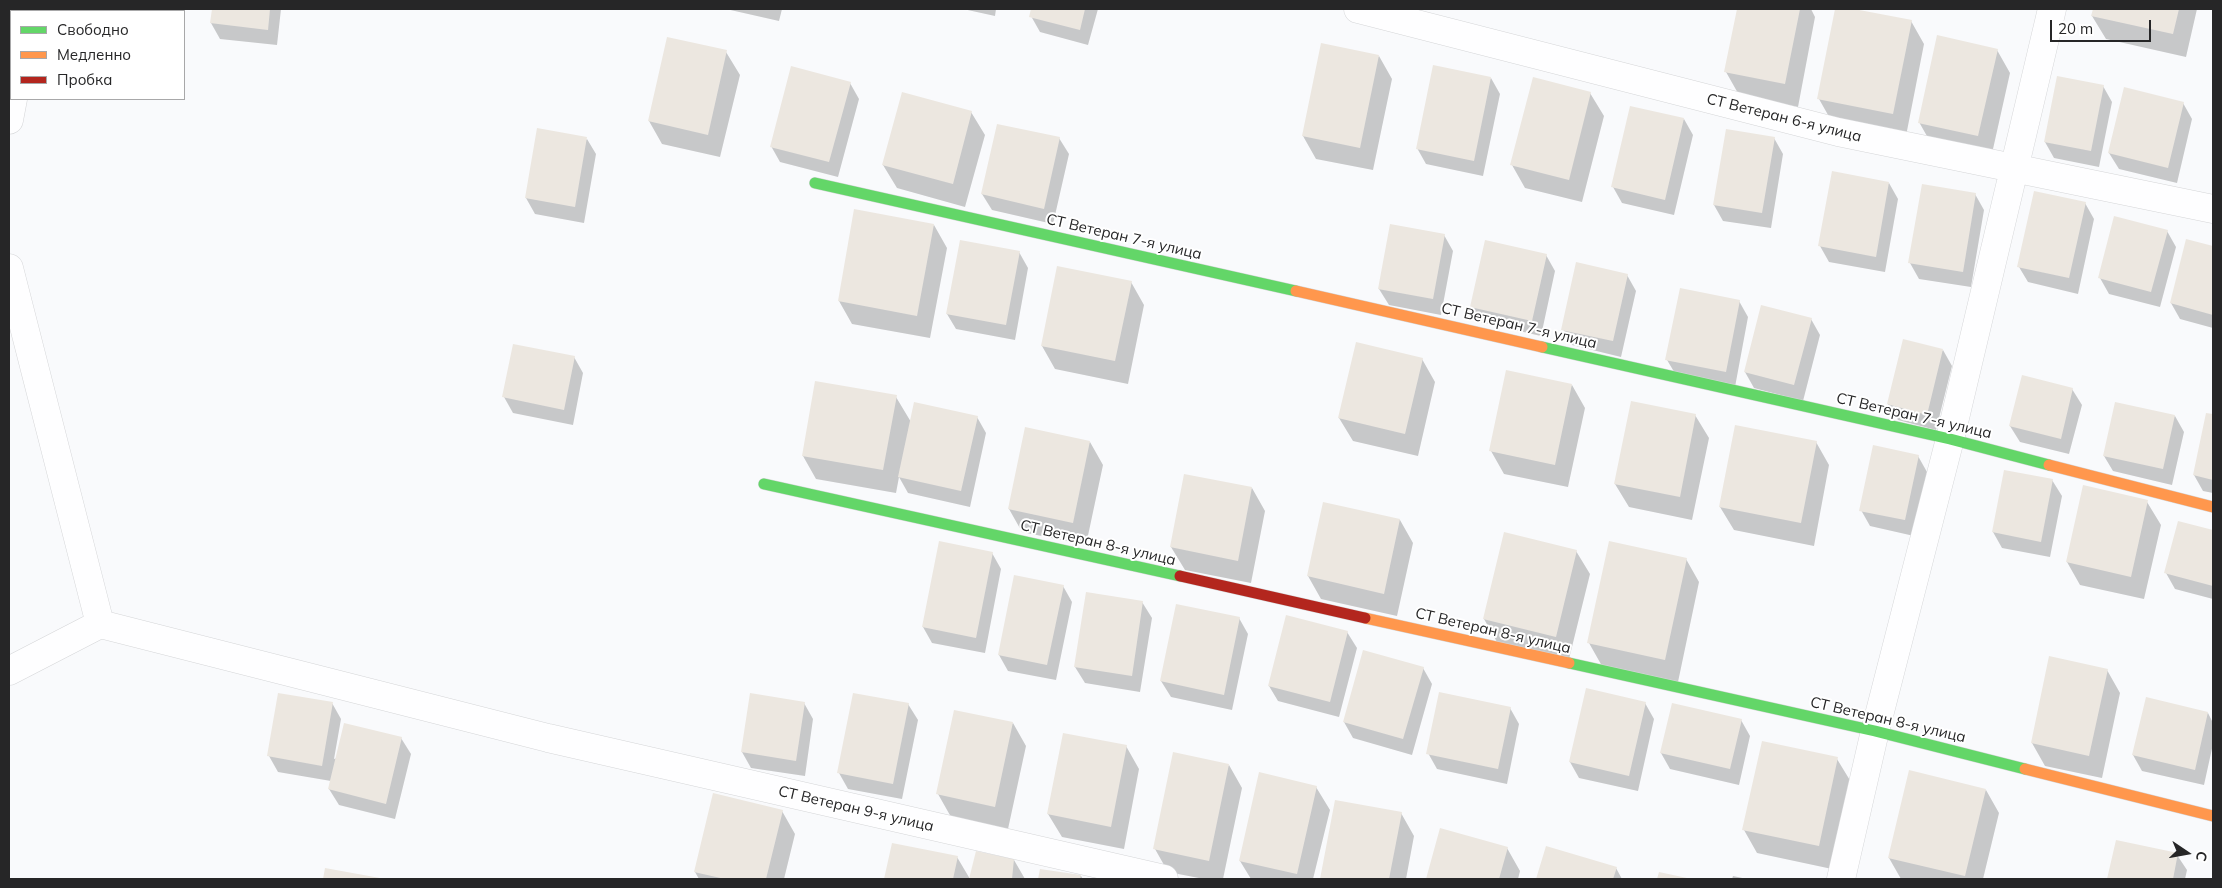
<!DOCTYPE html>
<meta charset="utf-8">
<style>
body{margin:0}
#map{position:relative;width:2222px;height:888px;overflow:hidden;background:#f9fafc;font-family:Mulish,sans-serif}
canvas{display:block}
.frame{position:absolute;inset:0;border:10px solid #262627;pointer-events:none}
.legend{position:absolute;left:10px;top:10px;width:175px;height:90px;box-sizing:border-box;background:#fff;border:1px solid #a8a8a9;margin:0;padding:6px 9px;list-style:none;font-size:15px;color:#262627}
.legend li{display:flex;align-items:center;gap:10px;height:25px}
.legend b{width:25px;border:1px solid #a8a8a9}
.north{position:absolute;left:2162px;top:828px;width:50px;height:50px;-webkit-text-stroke:4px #fff;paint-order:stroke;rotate:102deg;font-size:14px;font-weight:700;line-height:20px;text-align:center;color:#262627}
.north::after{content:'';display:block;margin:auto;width:18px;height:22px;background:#262627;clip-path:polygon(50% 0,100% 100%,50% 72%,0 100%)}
.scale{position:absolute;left:2050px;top:20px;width:101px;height:22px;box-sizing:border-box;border:2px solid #262627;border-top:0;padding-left:6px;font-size:15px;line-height:18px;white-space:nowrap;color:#262627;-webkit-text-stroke:4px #fff;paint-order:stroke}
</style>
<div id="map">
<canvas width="2222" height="888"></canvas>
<div class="frame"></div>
<ul class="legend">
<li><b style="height:6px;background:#63d668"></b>Свободно</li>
<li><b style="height:6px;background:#ff974d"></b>Медленно</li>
<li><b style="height:6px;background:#b3261e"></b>Пробка</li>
</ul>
<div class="north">С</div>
<div class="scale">20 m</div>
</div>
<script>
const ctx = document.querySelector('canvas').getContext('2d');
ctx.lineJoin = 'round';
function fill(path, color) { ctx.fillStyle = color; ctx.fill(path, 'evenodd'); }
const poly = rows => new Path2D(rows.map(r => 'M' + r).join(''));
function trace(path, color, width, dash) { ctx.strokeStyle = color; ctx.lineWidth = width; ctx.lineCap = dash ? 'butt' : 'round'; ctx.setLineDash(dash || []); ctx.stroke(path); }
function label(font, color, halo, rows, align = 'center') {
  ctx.font = font + ' Mulish,sans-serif'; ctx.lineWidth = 4; ctx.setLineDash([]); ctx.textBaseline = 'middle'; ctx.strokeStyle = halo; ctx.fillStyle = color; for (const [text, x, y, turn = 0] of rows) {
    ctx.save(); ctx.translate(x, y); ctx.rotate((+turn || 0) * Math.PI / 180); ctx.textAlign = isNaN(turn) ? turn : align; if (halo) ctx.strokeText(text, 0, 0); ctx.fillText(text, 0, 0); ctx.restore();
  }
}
const shadow = poly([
 [106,9,181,9,181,11,106,11],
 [213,9,281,9,277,45,220,39,211,23],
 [726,9,782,9,779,21],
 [963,9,996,9,995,16],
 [1033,9,1098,9,1088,45,1040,32,1031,16],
 [1738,9,1811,9,1815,17,1798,107,1739,95,1726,72],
 [1836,9,1848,9,1911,21,1924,44,1906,136,1832,122,1819,99],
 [2094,9,2197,9,2186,57,2106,39,2092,16],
 [1997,50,2010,73,1991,158,1932,145,1919,122],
 [726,52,740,75,720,157,662,144,649,121],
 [1379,56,1392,79,1373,170,1316,159,1303,136],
 [1491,78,1500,94,1483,176,1426,164,1417,148],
 [850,83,859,99,838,177,780,162,771,146],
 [2103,86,2112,102,2099,167,2054,158,2045,142],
 [1590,93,1604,116,1582,202,1525,188,1512,165],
 [2183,103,2192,119,2177,183,2119,169,2109,153],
 [971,112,985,135,965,207,897,188,883,165],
 [1684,119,1693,135,1674,215,1622,203,1613,187],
 [1059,138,1069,154,1053,224,992,210,982,194],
 [1774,138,1783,154,1771,228,1723,221,1714,205],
 [587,139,596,154,584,223,535,214,526,198],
 [1889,183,1898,199,1885,272,1829,262,1820,246],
 [1975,194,1984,210,1971,287,1919,279,1910,263],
 [2085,203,2094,219,2078,294,2028,282,2019,267],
 [934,225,947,248,930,338,852,324,839,301],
 [2167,231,2176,247,2160,307,2109,294,2100,278],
 [1444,235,1453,251,1441,315,1389,305,1379,289],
 [2187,240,2213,247,2213,328,2180,319,2171,303],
 [1019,252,1028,268,1015,340,956,329,947,314],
 [1546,255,1555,271,1541,336,1480,322,1471,307],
 [1627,275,1636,291,1621,357,1572,345,1563,329],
 [1131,282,1144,305,1128,384,1055,369,1042,346],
 [1739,301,1748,317,1735,387,1676,375,1667,360],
 [1811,319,1820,335,1803,401,1754,388,1745,372],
 [1943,350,1952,366,1936,430,1898,420,1888,404],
 [574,357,583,373,573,425,513,413,504,397],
 [1422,359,1435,382,1418,456,1353,441,1339,418],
 [1572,385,1585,408,1568,487,1504,474,1491,451],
 [2072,389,2082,405,2069,454,2020,442,2010,426],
 [896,397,911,422,977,417,986,433,970,507,908,493,899,477,896,493,816,479,803,456],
 [2207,414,2213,415,2213,493,2203,491,2194,475],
 [1695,415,1709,438,1692,520,1629,507,1615,484],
 [2175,416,2184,432,2172,485,2113,471,2104,456],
 [1090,442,1103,465,1086,545,1022,532,1009,509],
 [1816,442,1829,465,1814,546,1734,530,1720,507],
 [1918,456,1927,472,1914,536,1870,526,1861,510],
 [2052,480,2062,496,2050,557,2002,548,1993,532],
 [1252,488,1265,511,1251,583,1185,570,1171,547],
 [2147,502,2161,525,2144,599,2080,585,2067,562],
 [1324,503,1400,520,1413,543,1397,616,1321,599,1308,576],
 [2179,523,2213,531,2213,599,2175,589,2166,573],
 [1576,551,1590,574,1569,659,1497,642,1484,619],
 [992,553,1001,569,985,653,932,643,923,627],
 [1686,559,1699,582,1678,682,1602,666,1589,643],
 [1063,586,1072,602,1056,680,1008,671,999,655],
 [1142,602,1152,618,1140,692,1085,683,1075,667],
 [1239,618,1248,634,1232,710,1171,697,1161,681],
 [1347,632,1357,648,1339,717,1278,701,1269,686],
 [1423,668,1432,684,1412,755,1353,738,1344,722],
 [2107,670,2120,693,2102,778,2045,766,2032,743],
 [332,703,341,719,334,759,401,738,411,754,395,819,339,805,329,789,331,781,278,772,269,756],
 [804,703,813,719,805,776,751,768,742,752],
 [1645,703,1654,719,1638,791,1579,778,1570,762],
 [908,704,918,720,902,799,848,789,839,773],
 [1510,708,1519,724,1507,784,1437,769,1428,753],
 [2208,713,2213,723,2213,744,2204,785,2142,771,2133,755],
 [1741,720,1750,736,1739,785,1670,769,1661,753],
 [1013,723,1026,746,1008,829,951,817,938,794],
 [1126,746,1139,769,1124,849,1062,837,1048,814],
 [1837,759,1851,782,1832,869,1757,853,1744,830],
 [1229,765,1242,788,1223,879,1204,879,1168,872,1155,849],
 [1316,787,1330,810,1313,879,1251,879,1240,861],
 [1986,790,1999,813,1983,879,1901,879,1889,858],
 [1336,801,1401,813,1414,836,1406,879,1322,879],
 [782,811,795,834,784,879,699,879,695,872],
 [1441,830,1507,848,1520,871,1518,879,1428,879],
 [2117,841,2177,855,2187,870,2185,879,2108,879],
 [893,844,957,857,970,879,886,879],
 [1547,848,1616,868,1622,879,1538,879],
 [977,852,1014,860,1025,879,970,879],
 [326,869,378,879,324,879],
 [1041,870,1081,876,1083,879,1039,879],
 [1733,876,1747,879,1732,879]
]);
const building = poly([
 [105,9,174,9,174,11,105,11],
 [212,9,270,9,268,30,210,23],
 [1031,9,1085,9,1080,30,1029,17],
 [1737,9,1800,9,1785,84,1724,72],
 [1835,9,1854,9,1912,20,1893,114,1817,99],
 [2093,9,2179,9,2173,34,2091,16],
 [1937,35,1998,49,1978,136,1918,123],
 [667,37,727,50,708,135,648,121],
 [1321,43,1379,55,1360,148,1302,136],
 [1433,65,1491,77,1474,161,1416,149],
 [791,66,851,82,829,162,770,147],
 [2057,76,2104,85,2091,151,2044,142],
 [1533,77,1591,92,1569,180,1510,165],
 [2124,87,2184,102,2168,168,2108,153],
 [902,92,972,111,953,184,882,165],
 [1630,106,1684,118,1665,200,1611,187],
 [997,124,1060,137,1044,209,981,194],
 [537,128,587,137,575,207,525,198],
 [1726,129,1775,137,1762,213,1713,205],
 [1832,171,1889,182,1876,257,1818,246],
 [1922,184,1976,193,1963,272,1908,263],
 [2034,191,2086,202,2069,278,2017,267],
 [854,209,934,224,917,316,838,301],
 [2114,216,2168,230,2151,292,2098,278],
 [1390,224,1445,234,1433,299,1378,289],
 [2186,239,2213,246,2213,315,2170,303],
 [960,240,1020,251,1006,325,946,314],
 [1485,240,1547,254,1532,321,1470,307],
 [1576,262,1628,274,1613,341,1561,330],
 [1057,266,1132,281,1115,361,1041,346],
 [1680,288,1740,300,1726,372,1665,360],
 [1761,305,1812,318,1794,385,1744,372],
 [1903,339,1943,349,1927,415,1887,404],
 [1356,342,1423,358,1405,434,1338,418],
 [513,344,575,356,564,410,502,397],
 [1506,370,1572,384,1555,465,1489,451],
 [2022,375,2073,388,2061,439,2009,426],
 [815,381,897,395,883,470,802,456],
 [1631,401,1696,414,1680,497,1614,484],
 [914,402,978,416,961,491,898,477],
 [2115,402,2175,415,2163,469,2103,456],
 [2206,413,2213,414,2213,480,2193,475],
 [1735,425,1817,441,1801,523,1719,507],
 [1025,427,1090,441,1073,523,1008,509],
 [1873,445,1919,455,1905,520,1859,511],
 [2004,470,2053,479,2041,542,1992,532],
 [1184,474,1252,487,1238,561,1170,547],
 [2083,485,2148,500,2131,577,2066,562],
 [1323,502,1400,519,1384,594,1307,576],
 [2178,521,2213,530,2213,586,2164,573],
 [1504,532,1577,550,1556,637,1483,619],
 [939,541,993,552,976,638,922,627],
 [1609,541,1687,558,1665,660,1587,643],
 [1014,575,1064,585,1047,665,998,655],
 [1086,592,1143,601,1132,676,1074,667],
 [1176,604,1240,617,1224,695,1160,681],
 [1286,615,1348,631,1330,702,1268,686],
 [1363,650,1424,667,1403,739,1343,722],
 [2049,656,2108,669,2089,756,2031,743],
 [1586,688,1646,702,1629,776,1569,762],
 [1439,692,1511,707,1498,769,1426,754],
 [278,693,333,702,322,766,267,756],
 [750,693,805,702,796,761,741,752],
 [853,693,909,703,893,784,837,773],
 [2146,697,2208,712,2195,770,2132,755],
 [1672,703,1742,719,1730,769,1660,753],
 [954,710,1013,722,995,807,936,794],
 [344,723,402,737,386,804,328,789],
 [1063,733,1127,745,1111,827,1047,814],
 [1762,741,1838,757,1819,846,1742,830],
 [1173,752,1229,764,1209,861,1153,849],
 [1909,770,1986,789,1965,876,1888,858],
 [1259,772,1317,786,1297,874,1239,861],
 [713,793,783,810,766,879,725,879,694,872],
 [1335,800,1402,812,1389,879,1320,879],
 [1440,828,1508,847,1499,879,1426,879],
 [2116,840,2178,853,2173,879,2107,879],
 [892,843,958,856,953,879,884,879],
 [1546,846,1617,867,1613,879,1536,879],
 [976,851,1014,859,1012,879,969,879],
 [325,868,380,878,380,879,323,879],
 [1040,869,1081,875,1080,879,1038,879],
 [1659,872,1687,878,1687,879,1657,879]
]);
const street = poly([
 [1358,9,1838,132,2213,209],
 [32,11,33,9],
 [9,120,13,99],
 [9,268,100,624],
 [9,671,100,624,548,738,1164,879],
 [1841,879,1875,731,1950,439,2052,9]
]);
const fast = poly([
 [815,183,1296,291],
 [1542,347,1950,439,2049,465],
 [764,484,1180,576],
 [1569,663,1875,731,2025,769]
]);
const slow = poly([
 [1296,291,1542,347],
 [2049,465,2213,507],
 [1365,618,1569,663],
 [2025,769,2213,816]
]);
const jam = poly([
 [1180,576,1365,618]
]);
const streetNames = [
 ["СТ Ветеран 6-я улица",1784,118,14],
 ["СТ Ветеран 7-я улица",1124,237,13],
 ["СТ Ветеран 7-я улица",1519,326,13],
 ["СТ Ветеран 7-я улица",1914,416,13],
 ["СТ Ветеран 8-я улица",1098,543,13],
 ["СТ Ветеран 8-я улица",1493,631,13],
 ["СТ Ветеран 8-я улица",1888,720,13],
 ["СТ Ветеран 9-я улица",856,809,13]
];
fill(shadow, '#0003');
fill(building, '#ece7e0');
trace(street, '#d5d6d8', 29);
trace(fast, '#d5d6d8', 12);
trace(slow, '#d5d6d8', 12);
trace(jam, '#d5d6d8', 12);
trace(street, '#fefeff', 28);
trace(fast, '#63d668', 11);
trace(slow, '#ff974d', 11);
trace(jam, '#b3261e', 11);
label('15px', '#262627', '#fff', streetNames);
</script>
